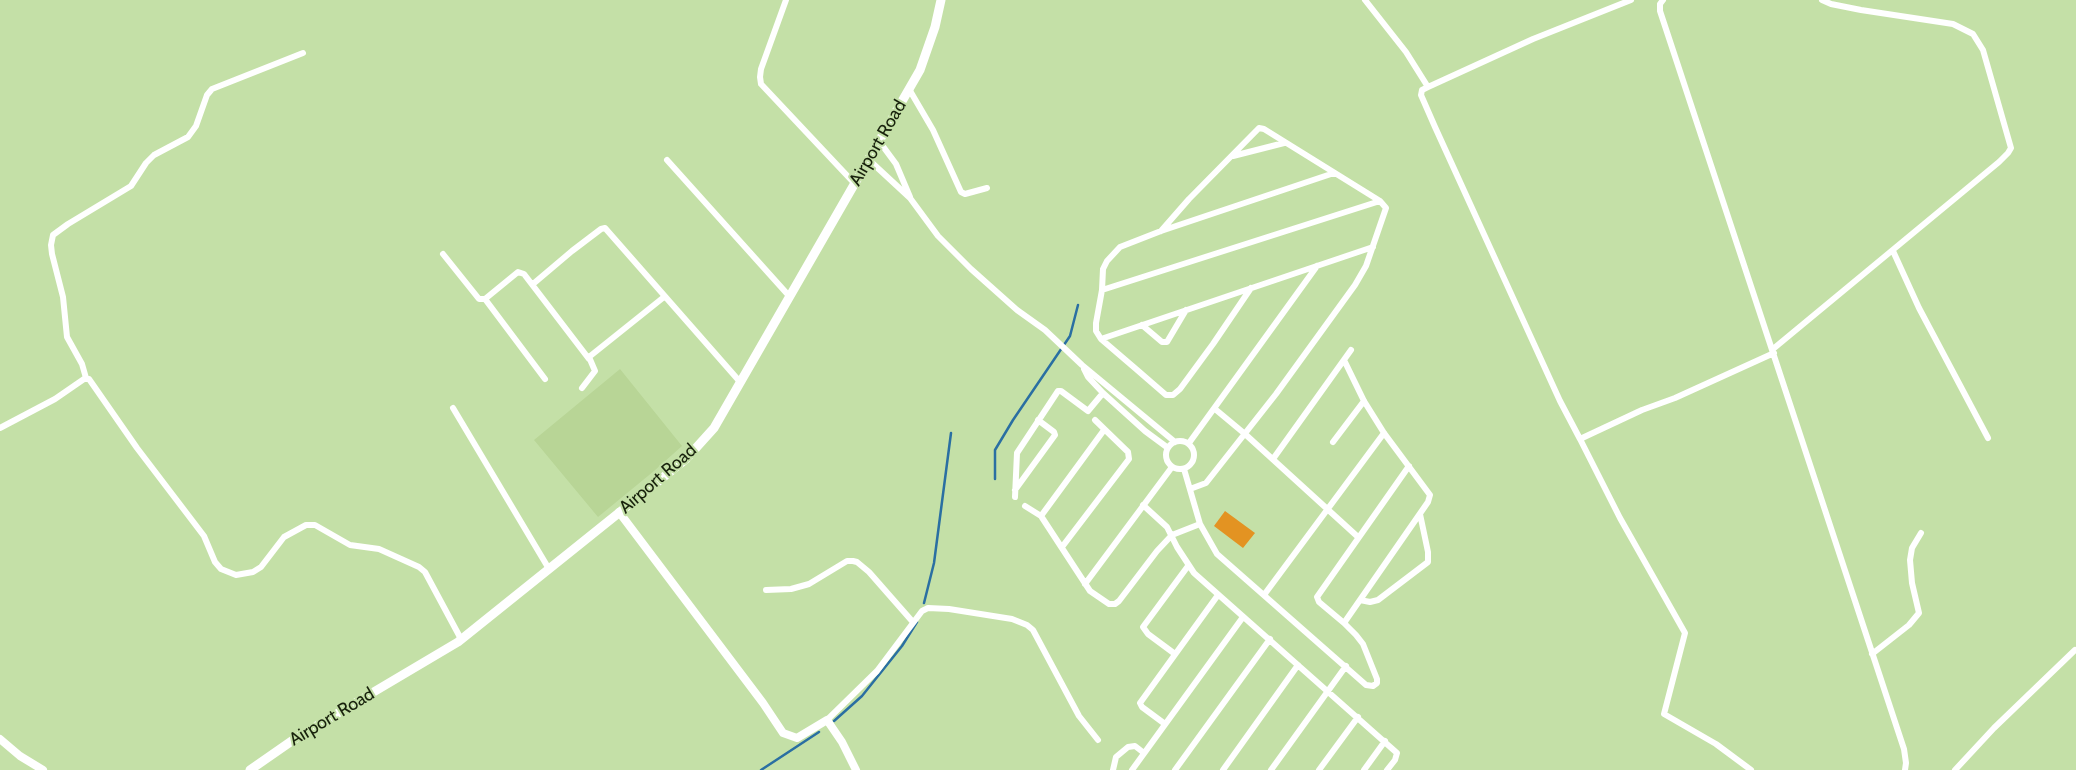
<!DOCTYPE html>
<style>
body{margin:0}
canvas{display:block;background:#c4e0a7}
</style>
<canvas width="2076" height="770"></canvas>
<script>
const ctx = document.querySelector('canvas').getContext('2d');
ctx.lineJoin = 'round';
function fill(path, color) { ctx.fillStyle = color; ctx.fill(path, 'evenodd'); }
const poly = rows => new Path2D(rows.map(r => 'M' + r).join(''));
function trace(path, color, width, dash) { ctx.strokeStyle = color; ctx.lineWidth = width; ctx.lineCap = dash ? 'butt' : 'round'; ctx.setLineDash(dash || []); ctx.stroke(path); }
function label(font, color, halo, rows, align = 'center') {
  ctx.font = font + ' Cabin,sans-serif'; ctx.lineWidth = 4; ctx.setLineDash([]); ctx.textBaseline = 'middle'; ctx.strokeStyle = halo; ctx.fillStyle = color; for (const [text, x, y, turn = 0] of rows) {
    ctx.save(); ctx.translate(x, y); ctx.rotate((+turn || 0) * Math.PI / 180); ctx.textAlign = isNaN(turn) ? turn : align; if (halo) ctx.strokeText(text, 0, 0); ctx.fillText(text, 0, 0); ctx.restore();
  }
}
const built = poly([
 [620,369,682,446,654,471,598,517,534,440]
]);
const green = poly([
 [1225,511,1255,533,1243,548,1214,526]
]);
const stream = poly([
 [995,479,995,450,1013,420,1070,336,1078,305],
 [924,603,934,563,951,433],
 [834,721,862,696,902,646,917,622],
 [761,770,819,732]
]);
const minor = poly([
 [786,0,761,69,760,77,761,84,855,184],
 [1365,0,1406,52,1428,87,1422,90,1421,95,1435,127,1560,401,1580,439],
 [1663,0,1660,4,1660,11,1904,749,1906,763,1905,770],
 [1428,87,1533,39,1631,0],
 [909,89,933,130,961,192,965,194,987,188],
 [879,141,896,164,910,197],
 [1233,156,1284,143],
 [667,160,790,297],
 [869,160,910,198,938,236,971,269,1017,310,1045,330,1082,365,1175,442],
 [1161,231,1189,199,1259,128,1264,129,1380,201,1386,208,1366,266,1355,285,1276,394,1206,483,1190,489],
 [1893,251,1919,308,1988,438],
 [443,254,479,299,485,299,518,272,524,274,589,359],
 [533,284,572,251,601,229,605,228,741,383],
 [1251,288,1213,344,1180,389,1173,395,1166,395,1136,369,1101,339,1096,331,1096,323,1102,290,1103,269,1107,261,1120,247,1161,231,1334,173],
 [1102,290,1380,201],
 [485,299,545,379],
 [1142,325,1162,342,1167,342,1186,310],
 [1101,339,1373,247],
 [1773,349,1999,162,2008,153,2011,148,1983,50,1973,34,1953,24,1861,10,1831,4,1822,0],
 [1344,360,1364,401,1384,433,1430,495,1428,502,1344,623],
 [1084,369,1088,377,1103,393,1145,431,1168,448],
 [86,378,82,364,67,337,63,297,52,254,51,245,53,235,68,224,131,186,146,163,154,155,188,137,196,126,207,95,212,89,303,53],
 [582,388,595,371,589,357,664,297],
 [453,408,549,569],
 [1215,409,1245,434,1358,537],
 [0,428,55,399,84,379,89,379,137,448,204,536,215,562,221,569,236,575,253,572,261,567,284,537,306,525,315,525,350,545,379,549,419,567,425,572,461,639],
 '1166 455a14 14 0 1 1 28 0a14 14 0 1 1-28 0Z',
 [1333,442,1364,401],
 [1189,443,1317,266],
 [1273,459,1351,350],
 [1184,469,1200,524,1217,554,1366,685,1373,686,1377,683,1377,679,1363,644,1356,635,1344,623,1319,602,1317,597,1409,466],
 [1015,490,1055,435,1054,432,1038,420],
 [1015,497,1017,453,1058,391,1061,391,1088,411,1103,393],
 [1143,505,1167,527,1177,547,1194,573,1397,753,1395,760,1387,770],
 [1025,506,1041,516,1090,591,1109,604,1115,604,1119,601,1157,551,1172,535,1200,524],
 [1041,516,1104,430],
 [1062,547,1129,459,1128,452,1095,420],
 [1085,584,1172,467],
 [766,590,791,589,809,584,847,561,853,561,857,562,869,572,912,621],
 [1264,595,1384,433],
 [1360,600,1370,602,1378,600,1428,562,1428,552,1420,514],
 [1175,654,1148,634,1143,627,1188,566],
 [1872,654,1909,625,1919,613,1912,583,1910,560,1912,548,1921,533],
 [827,720,877,671,922,611,928,608,949,609,1012,619,1027,625,1033,630,1079,716,1098,740],
 [1165,724,1142,707,1140,703,1218,595],
 [1113,770,1116,757,1128,747,1135,746,1144,753],
 [1132,770,1243,617],
 [1175,770,1270,639],
 [1223,770,1298,665],
 [1271,770,1346,666],
 [1319,770,1358,717],
 [1364,770,1385,741],
 [1751,770,1716,744,1664,714,1685,633,1620,518,1580,439,1642,410,1675,398,1774,353],
 [1955,770,1994,728,2075,650]
]);
const tertiary = poly([
 [619,512,763,703,783,733,797,738,827,720,842,742,856,770],
 [0,739,20,756,43,770]
]);
const secondary = poly([
 [250,770,296,738,458,642,686,459,714,428,920,70,935,27,941,0]
]);
const streetNames = [
 ["Airport Road",878,143,-60],
 ["Airport Road",658,479,-41],
 ["Airport Road",332,717,-31]
];
fill(built, '#b8d596');
fill(green, '#e39322');
trace(stream, '#2a6fa2', 2.5);
trace(minor, '#fff', 6);
trace(tertiary, '#fff', 8);
trace(secondary, '#fff', 9);
label('18px', '#18220c', '#c4e0a7', streetNames);
</script>
